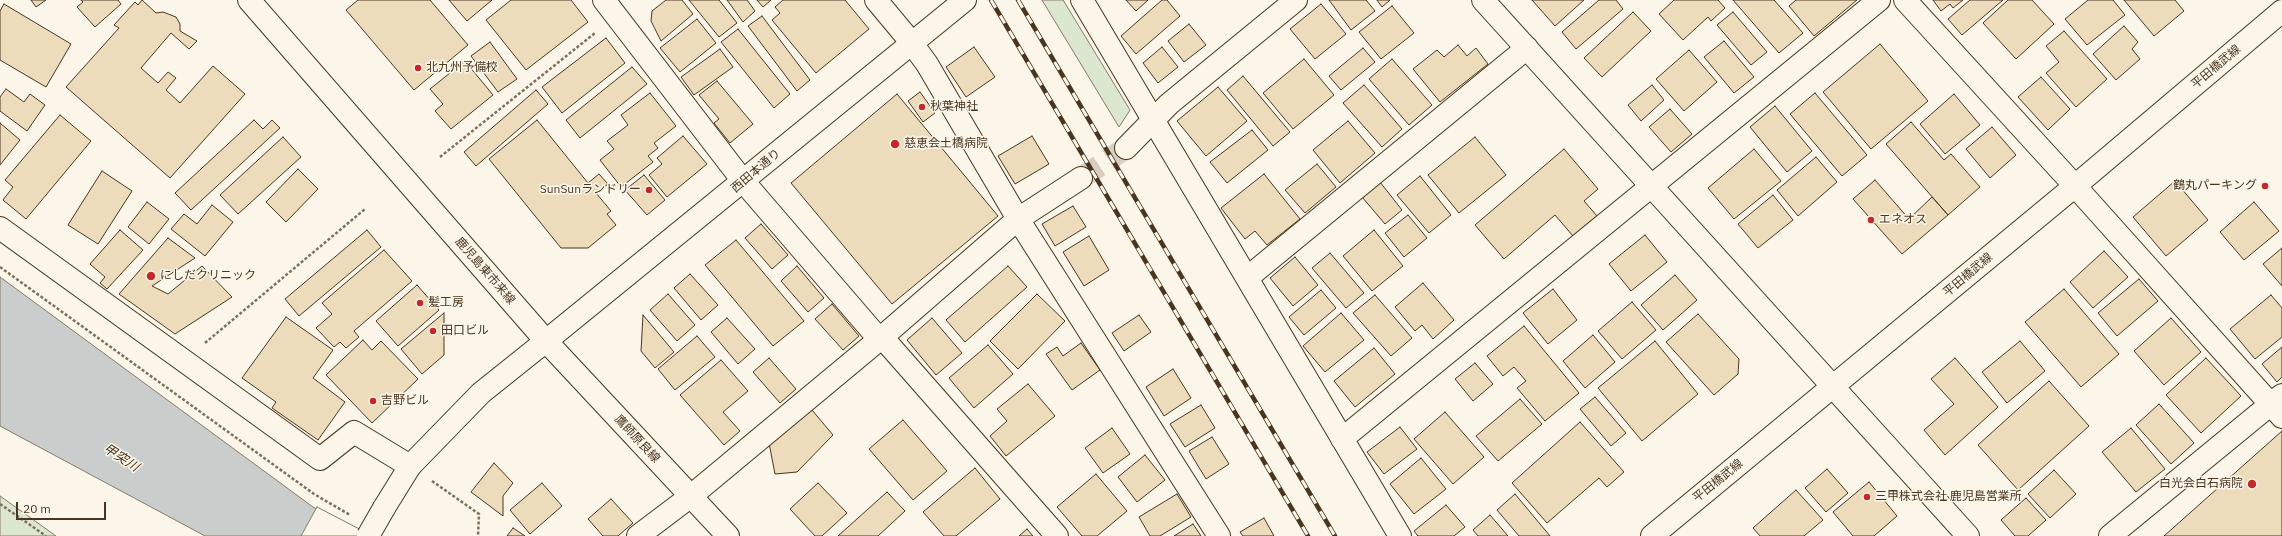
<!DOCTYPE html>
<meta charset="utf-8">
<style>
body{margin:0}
#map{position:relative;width:2282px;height:536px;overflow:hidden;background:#fbf6e9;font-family:"IBM Plex Sans",sans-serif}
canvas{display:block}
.scale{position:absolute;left:16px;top:502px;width:90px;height:18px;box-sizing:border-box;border:2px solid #4a3520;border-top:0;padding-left:5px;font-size:12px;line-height:14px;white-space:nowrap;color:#4a3520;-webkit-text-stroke:3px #fbf6e9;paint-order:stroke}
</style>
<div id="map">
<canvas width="2282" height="536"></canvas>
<div class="scale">20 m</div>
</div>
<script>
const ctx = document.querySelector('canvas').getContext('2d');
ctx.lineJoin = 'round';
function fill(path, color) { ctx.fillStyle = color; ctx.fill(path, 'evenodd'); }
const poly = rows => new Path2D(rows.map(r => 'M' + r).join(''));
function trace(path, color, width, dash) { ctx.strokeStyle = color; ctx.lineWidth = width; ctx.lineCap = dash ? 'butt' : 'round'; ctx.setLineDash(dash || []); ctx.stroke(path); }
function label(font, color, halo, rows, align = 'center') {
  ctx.font = font + ' "IBM Plex Sans","Noto Sans JP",sans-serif'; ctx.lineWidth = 3; ctx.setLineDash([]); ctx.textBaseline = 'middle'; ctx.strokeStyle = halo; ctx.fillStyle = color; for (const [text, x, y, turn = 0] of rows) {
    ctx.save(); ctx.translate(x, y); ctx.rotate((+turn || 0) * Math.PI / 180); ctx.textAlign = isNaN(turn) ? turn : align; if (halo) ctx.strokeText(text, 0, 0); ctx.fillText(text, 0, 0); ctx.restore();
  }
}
const green = poly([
 [1042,0,1063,0,1130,110,1119,127,1042,0],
 [0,496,56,536,0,536,0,496]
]);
const water = poly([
 [0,277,313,507,368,536,205,536,0,426,0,277]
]);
const pier = poly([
 [317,507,369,534,370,536,301,536,317,507]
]);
const building = poly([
 [31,0,46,0,36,7,31,0],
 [81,0,118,0,121,4,95,27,77,7,83,2,81,0],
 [142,0,156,13,163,12,176,17,180,24,180,31,197,41,189,49,171,33,141,68,158,83,168,72,176,78,166,90,180,103,213,66,245,94,170,178,66,87,119,28,114,25,135,2,138,5,142,0],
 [358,0,430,0,468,45,414,90,346,10,358,0],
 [449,0,492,0,467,21,449,0],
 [511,0,571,0,588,22,526,70,486,20,511,0],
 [666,0,682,0,693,14,661,41,651,21,652,11,666,0],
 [689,0,719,0,737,23,719,37,689,0],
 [727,0,747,0,755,11,743,22,727,0],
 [757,0,771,0,763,7,757,0],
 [783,0,845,0,869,29,816,73,772,20,780,13,775,7,783,0],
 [1126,0,1148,0,1136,11,1126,0],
 [1162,0,1167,0,1180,16,1136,54,1121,36,1162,0],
 [1329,0,1366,0,1375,11,1351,30,1329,0],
 [1377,0,1390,0,1382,7,1377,0],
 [1532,0,1584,0,1555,26,1532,0],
 [1599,0,1616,0,1623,9,1576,49,1562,32,1599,0],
 [1674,0,1718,0,1725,8,1711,21,1708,17,1683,40,1659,14,1674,0],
 [1733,0,1774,0,1803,33,1779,53,1733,0],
 [1796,0,1857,0,1814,36,1789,6,1796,0],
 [1933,0,1963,0,1953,8,1950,4,1941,11,1933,0],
 [1970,0,2003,0,1962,35,1948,19,1970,0],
 [2008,0,2032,0,2054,24,2016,59,1983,23,2008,0],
 [2088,0,2113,0,2125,15,2087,45,2065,19,2088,0],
 [2124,0,2175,0,2184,11,2154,36,2124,0],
 [4,4,71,44,46,87,0,60,0,11,4,4],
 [1321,4,1346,34,1315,59,1290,29,1321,4],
 [1392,6,1414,33,1381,59,1359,32,1392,6],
 [1633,12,1651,31,1602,77,1584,58,1633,12],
 [1733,12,1767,52,1751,65,1717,25,1733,12],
 [762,16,810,80,797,91,748,26,762,16],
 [697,19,716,43,680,72,660,48,697,19],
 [1189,24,1206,45,1184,62,1168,41,1189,24],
 [2124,26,2138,42,2132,49,2140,59,2116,80,2093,54,2124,26],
 [738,29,790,94,774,108,721,42,738,29],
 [2064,31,2107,79,2076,107,2046,73,2059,62,2046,46,2064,31],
 [606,38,625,63,562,113,542,87,606,38],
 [1724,41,1754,77,1734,93,1704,57,1724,41],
 [490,42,517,79,498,92,471,56,490,42],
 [1880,44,1928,101,1871,149,1823,92,1880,44],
 [1458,45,1467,56,1476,48,1488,64,1440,102,1413,69,1437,50,1444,57,1458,45],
 [974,47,995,77,966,97,946,67,974,47],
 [1162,47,1178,67,1158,83,1143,63,1162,47],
 [1363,48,1375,62,1341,90,1329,76,1363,48],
 [720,49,733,67,694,95,681,77,720,49],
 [1689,50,1717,82,1684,111,1656,79,1689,50],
 [1304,59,1334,95,1293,129,1263,93,1304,59],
 [1392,59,1432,105,1409,125,1369,79,1392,59],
 [465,61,493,95,451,129,435,111,443,104,430,89,465,61],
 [632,67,647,84,580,138,566,120,632,67],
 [1243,76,1290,132,1273,146,1227,90,1243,76],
 [2041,77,2070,109,2048,130,2018,97,2041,77],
 [717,81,753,124,730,143,714,123,719,119,699,95,717,81],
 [1364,85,1402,129,1382,147,1343,103,1364,85],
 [1652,85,1664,100,1641,121,1628,105,1652,85],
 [1218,87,1247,121,1206,156,1177,121,1218,87],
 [6,89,24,102,30,94,45,105,27,131,0,111,0,97,6,89],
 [536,90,548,104,476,166,464,152,536,90],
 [920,92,935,113,923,122,908,101,920,92],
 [650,93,676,126,654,143,658,148,648,156,653,162,621,187,600,160,614,149,607,141,628,125,621,115,650,93],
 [1815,93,1867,155,1842,176,1790,114,1815,93],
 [897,94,998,216,892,304,791,183,897,94],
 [1954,94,1980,125,1945,154,1920,124,1954,94],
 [1775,106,1812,151,1787,172,1750,127,1775,106],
 [1670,109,1692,134,1671,152,1649,127,1670,109],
 [60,115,91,141,26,219,3,200,13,187,5,180,60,115],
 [254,120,263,129,272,120,280,128,191,210,175,193,254,120],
 [537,120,588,183,599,174,608,184,596,193,611,211,607,214,616,225,588,248,561,248,489,159,537,120],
 [1348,121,1375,153,1340,183,1313,150,1348,121],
 [1911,122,1944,160,1951,154,1980,187,1948,215,1886,144,1911,122],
 [0,123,20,140,0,165,0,123],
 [1992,127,2016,155,1990,178,1966,149,1992,127],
 [1252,130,1268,150,1227,183,1210,162,1252,130],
 [683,136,707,164,667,197,649,175,662,164,657,158,683,136],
 [1032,136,1049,164,1015,184,998,156,1032,136],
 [283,137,301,157,238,214,220,195,283,137],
 [1475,137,1506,175,1459,213,1428,175,1475,137],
 [1564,149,1598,189,1584,201,1597,216,1573,236,1555,215,1504,259,1475,225,1564,149],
 [1754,149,1781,181,1734,219,1708,188,1754,149],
 [1816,157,1837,182,1798,216,1777,190,1816,157],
 [1317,164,1336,187,1305,213,1285,190,1317,164],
 [298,169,318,189,286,222,266,202,298,169],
 [102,171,132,191,98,244,68,225,102,171],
 [1264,174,1300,219,1267,245,1255,231,1245,239,1221,208,1264,174],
 [644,175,665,200,647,215,625,190,644,175],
 [1420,176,1451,215,1429,233,1397,195,1420,176],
 [1875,180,1909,219,1932,197,1948,215,1902,254,1853,199,1875,180],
 [2175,181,2208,220,2166,256,2133,217,2175,181],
 [1380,182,1402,210,1385,224,1362,197,1380,182],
 [1773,195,1793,220,1758,248,1738,224,1773,195],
 [147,202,169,219,149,244,128,227,147,202],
 [2254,202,2279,231,2244,260,2220,232,2254,202],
 [212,205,233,222,205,256,171,229,184,214,197,224,212,205],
 [1073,206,1086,227,1055,246,1042,224,1073,206],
 [1408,215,1427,238,1404,257,1385,233,1408,215],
 [761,224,788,255,772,269,745,238,761,224],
 [120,230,143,250,107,289,100,283,105,277,90,264,120,230],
 [367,230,381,247,299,316,285,299,367,230],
 [1374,230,1403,266,1372,291,1343,256,1374,230],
 [1645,235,1667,262,1631,291,1609,264,1645,235],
 [1089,236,1109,270,1084,286,1063,252,1089,236],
 [168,238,195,258,152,286,168,294,202,266,232,297,175,334,119,294,168,238],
 [736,240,804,321,773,346,705,265,736,240],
 [2282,248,2282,286,2263,264,2282,248],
 [384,250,412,281,354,331,359,337,346,348,340,342,334,347,316,328,332,314,322,303,384,250],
 [2104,251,2128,277,2093,308,2070,282,2104,251],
 [1330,253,1364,293,1346,308,1312,268,1330,253],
 [1295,257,1318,285,1293,306,1270,278,1295,257],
 [797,266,824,298,808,312,781,281,797,266],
 [1008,266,1027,287,965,342,946,320,1008,266],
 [690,274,718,305,701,320,674,288,690,274],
 [1675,275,1697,300,1663,330,1641,305,1675,275],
 [2139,279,2158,301,2117,336,2098,313,2139,279],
 [1423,283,1454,320,1433,339,1422,325,1415,331,1395,307,1423,283],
 [417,285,439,310,398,346,376,321,417,285],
 [1553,289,1577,320,1548,344,1523,313,1553,289],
 [2064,289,2119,354,2081,387,2025,322,2064,289],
 [1321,290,1336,308,1304,335,1289,317,1321,290],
 [668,294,695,325,677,341,650,310,668,294],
 [1037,294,1065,321,1018,369,990,341,1037,294],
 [1375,295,1412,338,1391,356,1353,313,1375,295],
 [2271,295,2282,308,2282,337,2255,359,2230,329,2271,295],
 [1632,302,1656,330,1622,359,1598,331,1632,302],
 [832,304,859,336,843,350,815,319,832,304],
 [444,313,444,355,422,374,401,349,444,313],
 [1341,313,1364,340,1325,372,1303,346,1341,313],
 [1698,314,1739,359,1738,374,1714,395,1666,342,1698,314],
 [643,315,674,352,655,368,641,351,643,315],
 [1139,315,1151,332,1124,351,1112,333,1139,315],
 [286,317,333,350,313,378,345,402,318,440,272,408,276,402,242,378,286,317],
 [727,318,755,349,738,364,711,332,727,318],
 [932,318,962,353,936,375,907,340,932,318],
 [2171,318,2201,352,2164,385,2134,351,2171,318],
 [1524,326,1579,393,1545,421,1517,388,1526,381,1514,367,1503,376,1487,356,1524,326],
 [1593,335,1615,362,1585,388,1563,361,1593,335],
 [697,336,715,357,675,390,658,369,697,336],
 [363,340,372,350,381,341,418,379,372,423,326,375,363,340],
 [1655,341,1698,394,1642,441,1598,388,1655,341],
 [2020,341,2045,371,2007,403,1982,372,2020,341],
 [1081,343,1100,370,1072,390,1046,354,1057,347,1063,356,1081,343],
 [988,345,1013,374,974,408,949,378,988,345],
 [2282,347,2282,377,2277,382,2262,364,2282,347],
 [1374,348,1395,374,1355,407,1334,381,1374,348],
 [769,358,796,389,780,403,753,372,769,358],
 [1955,358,1998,407,1945,455,1924,430,1954,404,1931,379,1955,358],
 [2206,358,2241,396,2201,433,2166,395,2206,358],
 [721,360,748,391,723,412,740,431,724,445,680,395,721,360],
 [1475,363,1493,384,1473,401,1455,379,1475,363],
 [1173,369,1191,398,1164,416,1146,387,1173,369],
 [2049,381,2089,426,2018,490,1978,445,2049,381],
 [1028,384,1055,416,1006,456,990,436,1007,421,997,409,1028,384],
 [1595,397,1626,433,1611,446,1580,409,1595,397],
 [1520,399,1542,424,1498,461,1476,436,1520,399],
 [2159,404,2194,443,2171,464,2136,425,2159,404],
 [1201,405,1215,428,1185,447,1170,424,1201,405],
 [812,410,833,435,797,472,775,474,769,443,812,410],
 [1445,412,1484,457,1453,484,1414,439,1445,412],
 [903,420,947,471,913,500,869,449,903,420],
 [1580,422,1624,472,1607,487,1599,478,1547,523,1512,483,1580,422],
 [1400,427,1417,449,1384,474,1367,452,1400,427],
 [1112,428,1130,454,1103,473,1085,448,1112,428],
 [2131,428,2165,469,2136,492,2102,452,2131,428],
 [2282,431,2282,536,2164,536,2282,431],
 [1212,437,1229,464,1206,479,1189,451,1212,437],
 [1145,455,1165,480,1137,502,1118,477,1145,455],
 [1421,458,1446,489,1414,514,1390,484,1421,458],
 [494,463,513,483,503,496,503,516,471,492,494,463],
 [975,468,1000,499,956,536,944,536,923,512,975,468],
 [1827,469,1848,493,1826,512,1805,488,1827,469],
 [2054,470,2076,494,2050,518,2028,494,2054,470],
 [1096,474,1127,511,1097,536,1082,536,1057,507,1096,474],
 [1869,482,1897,516,1874,536,1853,536,1833,512,1869,482],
 [542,483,562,506,530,534,510,510,542,483],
 [818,483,847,513,822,536,815,536,790,509,818,483],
 [1796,490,1823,520,1804,536,1760,536,1753,528,1796,490],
 [887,492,905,511,878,536,838,536,887,492],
 [1177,494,1191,517,1160,536,1150,536,1139,517,1177,494],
 [1515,494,1550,536,1519,536,1497,510,1515,494],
 [2026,498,2046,520,2028,536,2015,536,2001,520,2026,498],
 [611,499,633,523,618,536,603,536,588,519,611,499],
 [1446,505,1465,527,1454,536,1418,536,1414,531,1446,505],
 [1490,515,1508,536,1478,536,1473,530,1490,515],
 [1264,518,1274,536,1243,536,1240,532,1264,518],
 [1193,524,1201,536,1174,536,1193,524],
 [513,528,525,536,507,536,513,528],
 [1027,529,1033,536,1019,536,1027,529]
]);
const minorTunnel = poly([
 [1081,178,1126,148]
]);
const path = poly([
 [440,157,595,33],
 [0,267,314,494,350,515],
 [205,343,365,209],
 [432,481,479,514,478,536],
 [0,504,46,536]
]);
const minor = poly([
 [604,0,743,181,873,332,889,345,1057,536],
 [876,0,911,42,927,64,1018,219,1219,536],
 [1082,0,1400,536],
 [1905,0,2075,186,2282,417],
 [1126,148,1169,104,1296,0],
 [0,228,320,459,354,432,410,466],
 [1247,278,1527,48],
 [1342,439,1879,0],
 [638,536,691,496,881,338,1018,219,1081,178],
 [2110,536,2282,395]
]);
const tertiary = poly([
 [1483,0,1968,536],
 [728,536,546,341,965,0],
 [1652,536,2075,186,2282,11]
]);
const primary = poly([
 [249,0,546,341,481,393,410,466,384,508]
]);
const rail = poly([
 [991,0,1308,536],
 [1018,0,1335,536]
]);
const primaryBridge = poly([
 [368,536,384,508]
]);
const markers = [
 [418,68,4,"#c62828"],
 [922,107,4,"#c62828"],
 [895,144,5,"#c62828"],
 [2265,186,4,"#c62828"],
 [649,190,4,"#c62828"],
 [1871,220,4,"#c62828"],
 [151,276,5,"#c62828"],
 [420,303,4,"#c62828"],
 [433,331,4,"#c62828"],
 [373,401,4,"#c62828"],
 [2252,484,5,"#c62828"],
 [1867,497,4,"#c62828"]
];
const streetNames = [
 ["平田橋武線",2216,67,-40],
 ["西田本通り",756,171,-40],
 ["鹿児島東市来線",485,271,49],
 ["平田橋武線",1968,275,-40],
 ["鷹師原良線",637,439,47],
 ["平田橋武線",1718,481,-39]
];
const poiNames = [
 ["北九州予備校",426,68],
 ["秋葉神社",930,107],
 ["慈恵会土橋病院",904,144],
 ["鶴丸パーキング",2257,186,"right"],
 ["SunSunランドリー",641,190,"right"],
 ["エネオス",1879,220],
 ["にしだクリニック",160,276],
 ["髪工房",428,303],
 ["田口ビル",441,331],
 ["吉野ビル",381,401],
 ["白光会白石病院",2243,484,"right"],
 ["三甲株式会社 鹿児島営業所",1875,497]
];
const waterNames = [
 ["甲突川",121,458,33]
];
fill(green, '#dce7d0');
trace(green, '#887966', 1);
fill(water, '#c9cecd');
trace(water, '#887966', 1);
fill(pier, '#fbf6e9');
trace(pier, '#887966', 1);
fill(building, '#ecdcbc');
trace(building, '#4a3520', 1);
trace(minorTunnel, '#d8cfc1', 22, [22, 11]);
trace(minor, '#4a3520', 24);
trace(tertiary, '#4a3520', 24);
trace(primary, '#4a3520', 24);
trace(path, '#7f6f5c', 2.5, [3, 2]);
trace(minor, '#fbf6e9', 22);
trace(tertiary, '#fbf6e9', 22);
trace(primary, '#fbf6e9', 22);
trace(rail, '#4a3520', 4.5);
trace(rail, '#fbf6e9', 3, [9]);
trace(primaryBridge, '#4a3520', 24, []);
trace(primaryBridge, '#fbf6e9', 22);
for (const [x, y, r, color] of markers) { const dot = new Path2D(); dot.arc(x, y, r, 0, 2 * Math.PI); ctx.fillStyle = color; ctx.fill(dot); trace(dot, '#fbf6e9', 1.5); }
label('12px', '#4a3520', '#fbf6e9', streetNames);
label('12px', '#4a3520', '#fbf6e9', poiNames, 'left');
label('italic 13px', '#4a3520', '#fbf6e9', waterNames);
</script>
